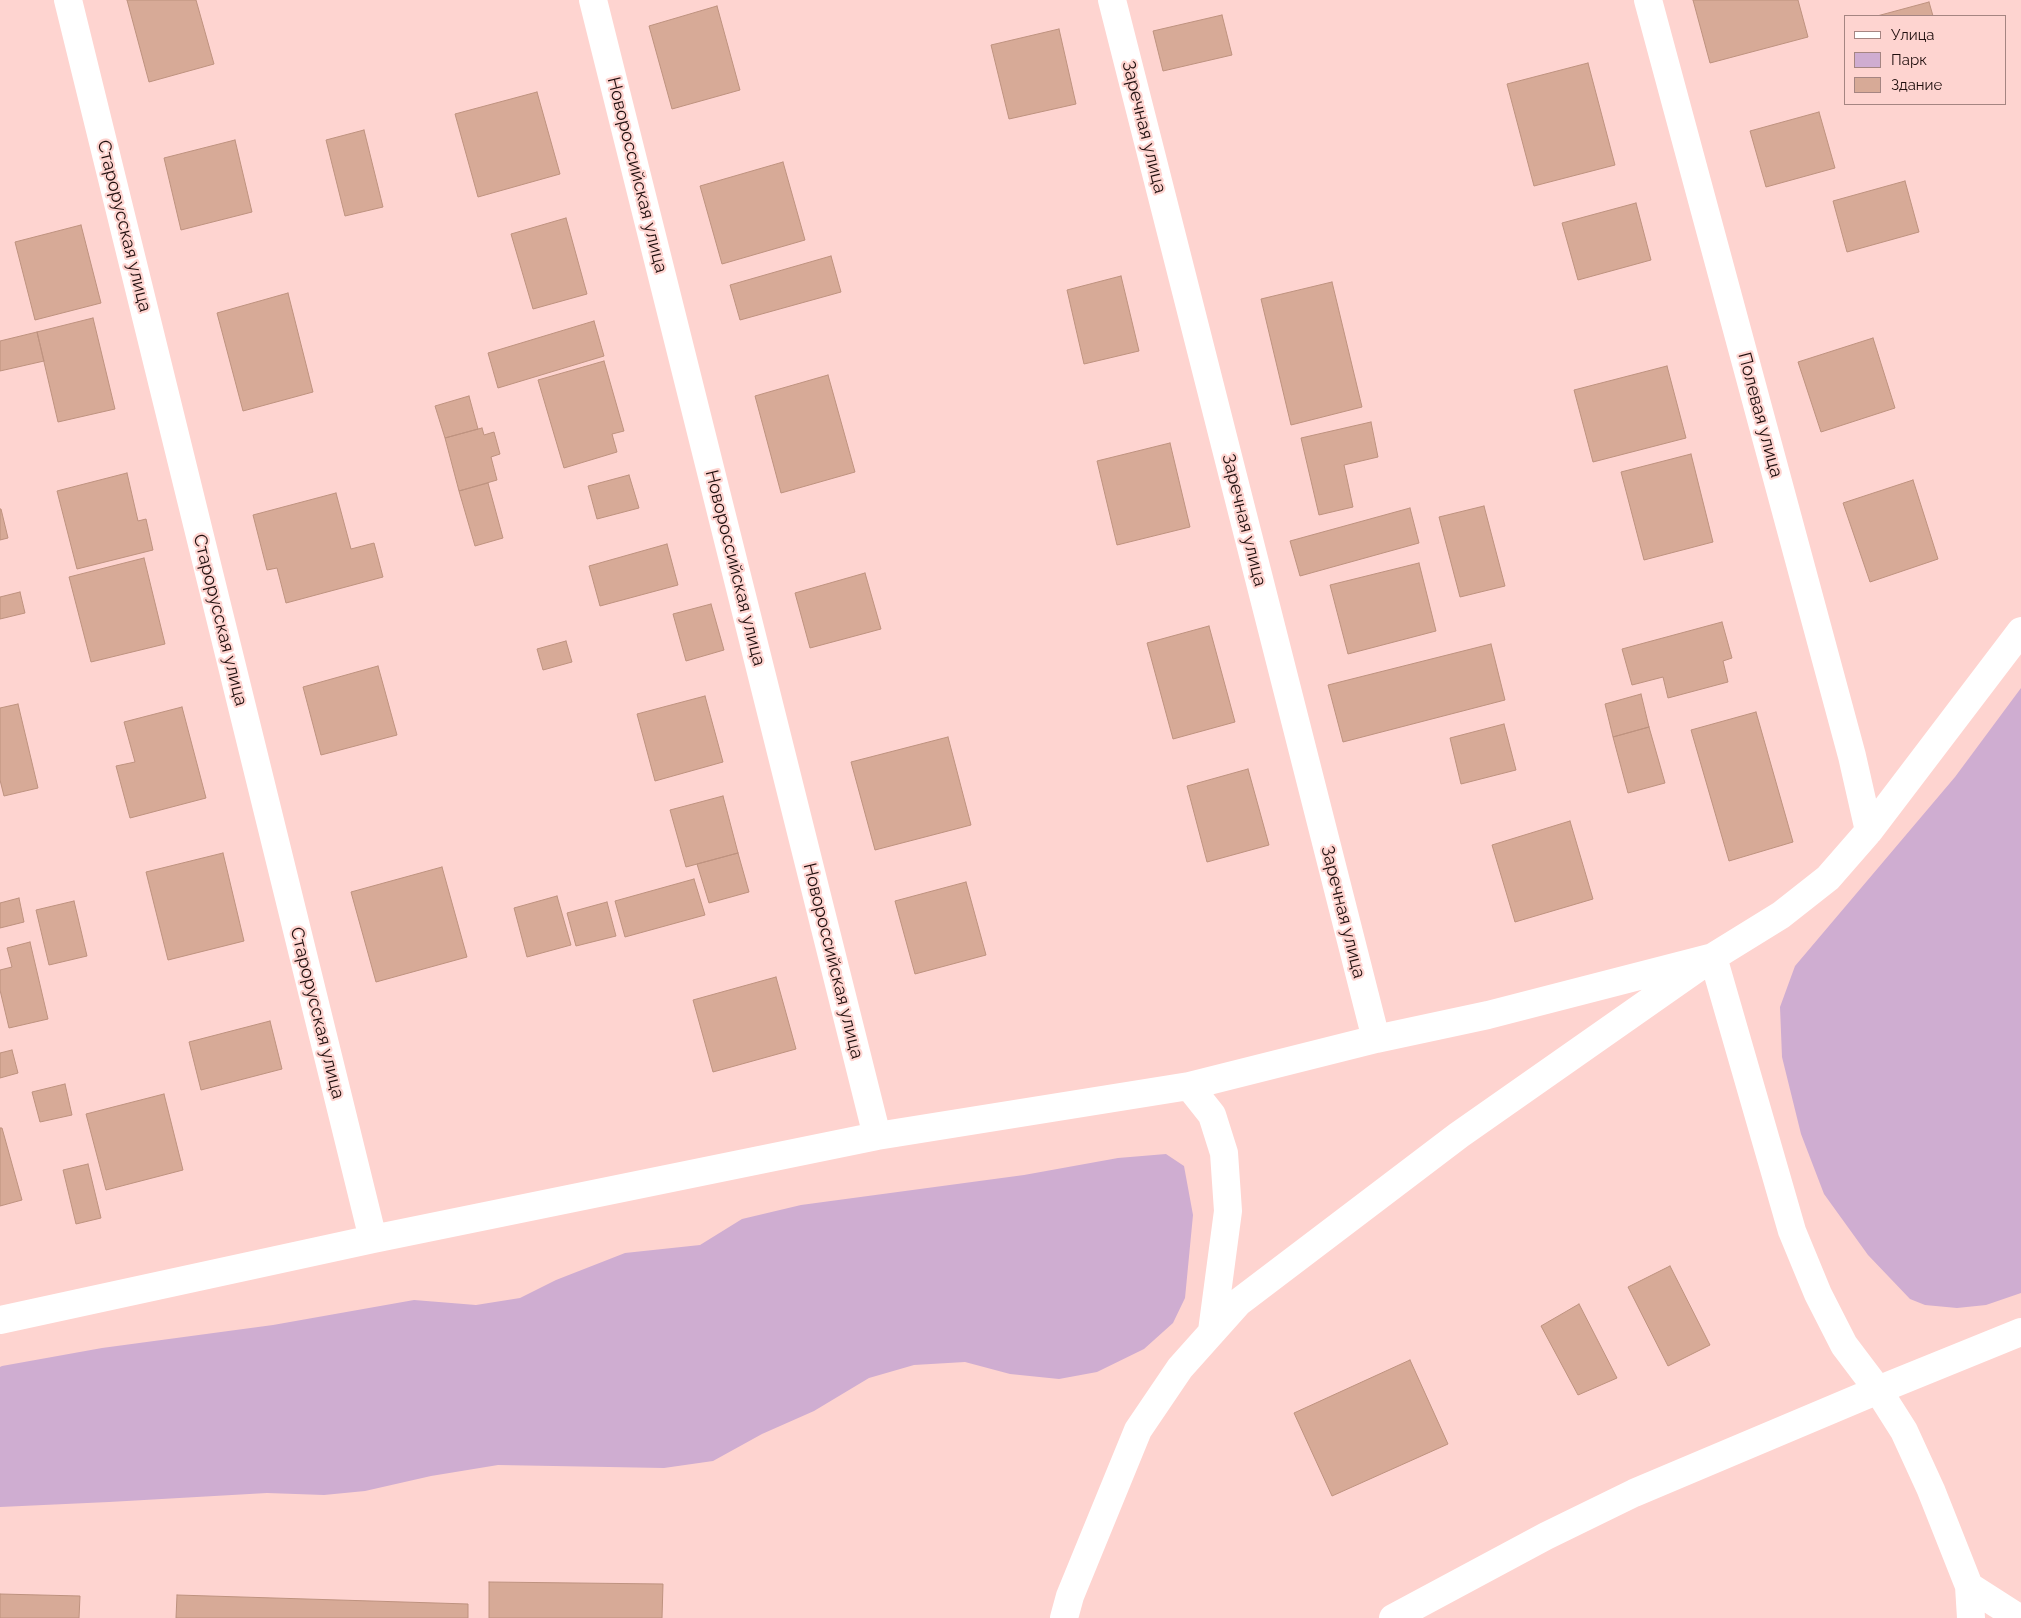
<!DOCTYPE html>
<meta charset="utf-8">
<style>
body{margin:0}
#map{position:relative;width:2021px;height:1618px;overflow:hidden;background:#fed4d0;font-family:Raleway,sans-serif}
canvas{display:block}
.legend{position:absolute;left:1844px;top:15px;width:162px;height:90px;box-sizing:border-box;background:#fed4d0;border:1px solid #a58582;margin:0;padding:6px 9px;list-style:none;font-size:15px;color:#200f0e}
.legend li{display:flex;align-items:center;gap:10px;height:25px}
.legend b{width:25px;border:1px solid #a58582}
</style>
<div id="map">
<canvas width="2021" height="1618"></canvas>
<ul class="legend">
<li><b style="height:6px;background:#fff"></b>Улица</li>
<li><b style="height:14px;background:#cfadd1"></b>Парк</li>
<li><b style="height:14px;background:#d7aa97"></b>Здание</li>
</ul>
</div>
<script>
const ctx = document.querySelector('canvas').getContext('2d');
ctx.lineJoin = 'round';
function fill(path, color) { ctx.fillStyle = color; ctx.fill(path, 'evenodd'); }
const poly = rows => new Path2D(rows.map(r => 'M' + r).join(''));
function trace(path, color, width, dash) { ctx.strokeStyle = color; ctx.lineWidth = width; ctx.lineCap = dash ? 'butt' : 'round'; ctx.setLineDash(dash || []); ctx.stroke(path); }
function label(font, color, halo, rows, align = 'center') {
  ctx.font = font + ' Raleway,sans-serif'; ctx.lineWidth = 4.5; ctx.setLineDash([]); ctx.textBaseline = 'middle'; ctx.strokeStyle = halo; ctx.fillStyle = color; for (const [text, x, y, turn = 0] of rows) {
    ctx.save(); ctx.translate(x, y); ctx.rotate((+turn || 0) * Math.PI / 180); ctx.textAlign = isNaN(turn) ? turn : align; if (halo) ctx.strokeText(text, 0, 0); ctx.fillText(text, 0, 0); ctx.restore();
  }
}
const green = poly([
 [2021,688,2021,1293,1986,1305,1957,1308,1925,1305,1910,1299,1868,1255,1824,1194,1801,1134,1782,1057,1780,1007,1795,966,1955,777],
 [1166,1154,1184,1166,1193,1215,1185,1298,1173,1323,1144,1349,1097,1372,1059,1379,1010,1374,965,1362,914,1365,869,1378,814,1411,762,1434,713,1461,664,1468,498,1465,431,1476,365,1491,324,1495,267,1493,109,1502,0,1507,0,1367,2,1366,102,1348,273,1325,414,1300,476,1305,520,1298,556,1280,625,1253,700,1245,742,1219,801,1205,1024,1175,1118,1158]
]);
const building = poly([
 [127,0,196,0,214,64,149,82,127,0],
 [1693,0,1798,0,1808,37,1710,63,1693,0],
 [1929,2,1933,16,1877,16,1929,2],
 [717,6,740,90,672,109,649,26,717,6],
 [1222,15,1232,55,1163,71,1153,31,1222,15],
 [1059,29,1076,104,1009,119,991,45,1059,29],
 [1588,63,1615,165,1534,186,1507,84,1588,63],
 [537,92,560,174,478,197,455,114,537,92],
 [1819,112,1835,168,1766,187,1750,131,1819,112],
 [364,130,383,207,345,216,326,140,364,130],
 [235,140,252,212,181,230,164,158,235,140],
 [783,162,805,240,722,264,700,186,783,162],
 [1905,181,1919,232,1847,252,1833,201,1905,181],
 [1636,203,1651,260,1578,280,1562,223,1636,203],
 [566,218,587,294,533,309,511,234,566,218],
 [81,225,101,303,35,320,15,242,81,225],
 [831,256,841,292,740,320,730,285,831,256],
 [1121,276,1139,351,1084,364,1067,290,1121,276],
 [1332,282,1362,407,1291,425,1261,299,1332,282],
 [288,293,313,392,243,411,217,313,288,293],
 [93,318,115,409,58,422,37,332,93,318],
 [594,321,604,356,498,388,488,353,594,321],
 [37,332,44,361,0,371,0,341,37,332],
 [1873,338,1895,408,1821,432,1798,362,1873,338],
 [604,361,624,431,612,434,617,452,564,468,538,380,604,361],
 [1667,366,1686,438,1593,462,1574,390,1667,366],
 [828,375,855,472,781,493,755,396,828,375],
 [469,396,478,429,445,438,435,406,469,396],
 [1371,422,1378,457,1344,465,1353,507,1319,515,1301,438,1371,422],
 [482,428,484,435,494,432,500,454,491,457,497,480,459,491,445,438,482,428],
 [1170,443,1190,527,1117,545,1097,461,1170,443],
 [1691,454,1713,542,1644,560,1621,472,1691,454],
 [127,473,138,521,146,519,153,550,77,569,57,491,127,473],
 [629,475,639,508,597,519,588,486,629,475],
 [1913,480,1938,559,1870,582,1843,503,1913,480],
 [488,483,503,538,475,546,459,491,488,483],
 [336,493,351,549,374,543,383,577,286,603,277,568,267,570,253,515,336,493],
 [1484,506,1505,586,1460,597,1439,517,1484,506],
 [1410,508,1419,543,1300,576,1290,541,1410,508],
 [0,509,1,509,8,538,0,540,0,509],
 [667,544,678,585,600,606,589,566,667,544],
 [144,558,165,644,91,662,69,577,144,558],
 [1419,563,1436,631,1348,654,1330,585,1419,563],
 [865,573,881,629,810,648,795,593,865,573],
 [20,592,25,613,0,619,0,597,20,592],
 [711,604,724,650,686,661,673,614,711,604],
 [1722,622,1732,658,1723,661,1728,682,1668,698,1663,677,1632,685,1622,649,1722,622],
 [1209,626,1235,722,1173,739,1147,643,1209,626],
 [566,641,572,662,543,670,537,649,566,641],
 [1491,644,1505,700,1343,742,1328,685,1491,644],
 [378,666,397,735,321,755,303,687,378,666],
 [1641,694,1649,727,1613,737,1605,704,1641,694],
 [705,696,723,762,655,781,637,714,705,696],
 [18,704,38,788,4,796,0,780,0,708,18,704],
 [182,707,206,798,130,818,116,766,135,762,124,722,182,707],
 [1756,712,1793,842,1729,861,1691,730,1756,712],
 [1504,724,1516,770,1461,784,1450,738,1504,724],
 [1649,727,1665,783,1628,793,1613,737,1649,727],
 [948,737,971,825,875,850,851,762,948,737],
 [1248,769,1269,845,1207,862,1187,786,1248,769],
 [723,796,738,853,686,867,670,810,723,796],
 [1570,821,1593,899,1515,922,1492,845,1570,821],
 [223,853,244,941,168,960,146,872,223,853],
 [738,853,749,892,709,903,697,864,738,853],
 [442,867,467,957,376,982,351,892,442,867],
 [694,879,705,915,625,937,615,901,694,879],
 [966,882,986,955,915,974,895,901,966,882],
 [557,896,571,945,527,957,514,908,557,896],
 [19,898,24,922,0,928,0,903,19,898],
 [74,901,87,956,49,965,36,910,74,901],
 [607,902,616,936,576,946,567,913,607,902],
 [30,942,48,1019,9,1028,0,990,0,970,12,967,7,948,30,942],
 [776,977,796,1049,713,1072,693,1000,776,977],
 [270,1021,282,1069,201,1090,189,1042,270,1021],
 [12,1050,18,1073,0,1078,0,1053,12,1050],
 [65,1084,72,1115,40,1122,32,1092,65,1084],
 [164,1094,183,1170,106,1190,86,1114,164,1094],
 [0,1128,2,1128,22,1200,0,1206,0,1128],
 [88,1164,101,1218,76,1224,63,1170,88,1164],
 [1670,1266,1710,1345,1668,1366,1628,1287,1670,1266],
 [1579,1304,1617,1378,1578,1395,1541,1326,1579,1304],
 [1410,1360,1448,1444,1332,1496,1294,1413,1410,1360],
 [489,1582,663,1584,662,1618,489,1618,489,1582],
 [0,1594,80,1596,79,1618,0,1618,0,1594],
 [177,1595,468,1604,468,1618,176,1618,177,1595]
]);
const minor = poly([
 [68,0,373,1239],
 [593,0,877,1136],
 [1112,0,1376,1039],
 [1648,0,1852,756,1869,831],
 [1189,1086,1212,1115,1224,1153,1228,1211,1212,1331],
 [0,1320,373,1239,877,1136,1189,1086,1376,1039,1488,1015,1713,957,1781,915,1828,878,1869,831,2021,631],
 [1969,1586,2019,1618],
 [1064,1618,1070,1596,1138,1430,1180,1368,1239,1302,1459,1135,1713,957,1792,1231,1818,1294,1844,1345,1878,1390,1904,1431,1931,1490,1969,1586,1971,1618],
 [1393,1618,1546,1536,1634,1493,1878,1390,2021,1332]
]);
const streetNames = [
 ["Заречная улица",1144,127,76],
 ["Новороссийская улица",637,175,76],
 ["Старорусская улица",124,226,76],
 ["Полевая улица",1760,415,75],
 ["Заречная улица",1244,520,76],
 ["Новороссийская улица",735,568,76],
 ["Старорусская улица",220,620,76],
 ["Заречная улица",1343,912,76],
 ["Новороссийская улица",833,961,76],
 ["Старорусская улица",317,1013,76]
];
fill(green, '#cfadd1');
fill(building, '#d7aa97');
trace(building, '#be927f', 1);
trace(minor, '#fff', 28);
label('18px', '#200f0e', '#fed4d0', streetNames);
</script>
